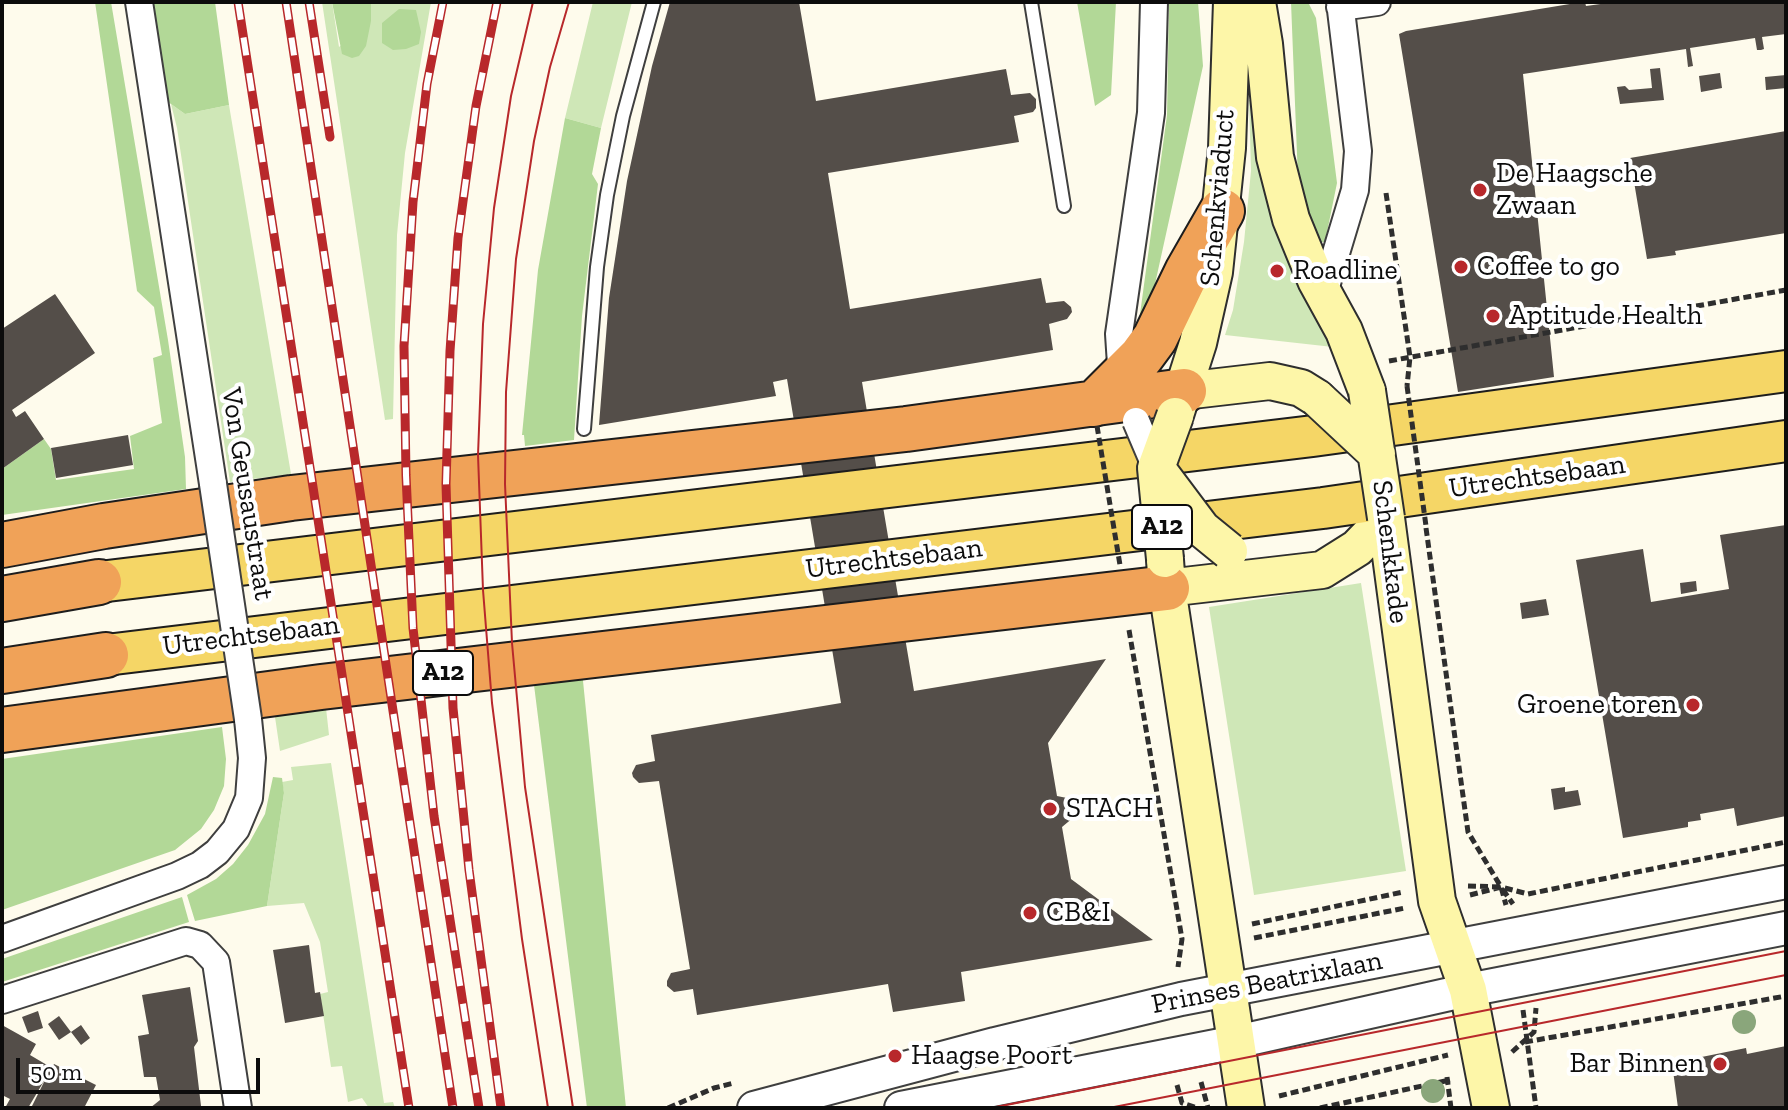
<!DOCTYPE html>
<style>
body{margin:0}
#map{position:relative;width:1788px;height:1110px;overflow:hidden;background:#fefbec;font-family:"Zilla Slab",serif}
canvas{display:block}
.frame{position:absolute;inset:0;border:4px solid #0c0c0c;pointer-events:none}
.scale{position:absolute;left:16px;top:1058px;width:244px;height:36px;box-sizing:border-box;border:4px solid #0c0c0c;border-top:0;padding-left:10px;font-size:24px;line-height:28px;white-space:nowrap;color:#0c0c0c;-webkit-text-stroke:6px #fff;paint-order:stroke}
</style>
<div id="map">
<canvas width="1788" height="1110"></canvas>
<div class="frame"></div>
<div class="scale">50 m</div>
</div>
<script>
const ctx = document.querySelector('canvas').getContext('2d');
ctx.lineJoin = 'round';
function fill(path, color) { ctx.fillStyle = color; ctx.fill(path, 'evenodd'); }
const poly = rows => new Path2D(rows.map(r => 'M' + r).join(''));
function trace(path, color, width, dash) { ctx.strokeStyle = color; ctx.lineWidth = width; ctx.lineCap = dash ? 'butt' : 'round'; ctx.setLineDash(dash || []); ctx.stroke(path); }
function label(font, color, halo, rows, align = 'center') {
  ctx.font = font + ' "Zilla Slab",serif'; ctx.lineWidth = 8; ctx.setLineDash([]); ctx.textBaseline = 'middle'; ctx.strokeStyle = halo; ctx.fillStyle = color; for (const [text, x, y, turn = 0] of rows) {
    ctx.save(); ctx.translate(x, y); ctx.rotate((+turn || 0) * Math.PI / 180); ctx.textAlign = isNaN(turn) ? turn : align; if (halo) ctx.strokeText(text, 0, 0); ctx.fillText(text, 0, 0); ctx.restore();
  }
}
const green = poly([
 [322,2,332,2,339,47,371,21,371,2,431,2,405,153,397,235,393,419,385,420],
 [593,2,632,2,601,128,565,118],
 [1258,99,1333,347,1225,335,1233,310,1244,242,1251,171,1249,100],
 [171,104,185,114,229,105,291,474,230,482,177,128],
 [1361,583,1406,871,1254,895,1209,607],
 [326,708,329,735,280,751,275,717],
 [331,763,384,1103,393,1102,395,1108,369,1108,362,1098,348,1102,342,1066,331,1067,320,994,328,992,320,942,304,903,267,906,284,793,282,782,293,780,291,767]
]);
const forest = poly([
 [95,2,111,2,168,340,185,457,186,489,2,515,2,469,44,439,51,449,56,480,134,469,130,436,162,423,153,358,162,355,154,307,137,291],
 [149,2,215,2,229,105,185,114,164,99],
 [332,2,371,2,371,21,366,46,359,56,352,58,342,54],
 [1077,2,1116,2,1111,95,1095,106],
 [1169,2,1198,2,1203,66,1155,284,1157,317,1138,329,1167,115],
 [1291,2,1308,2,1316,18,1337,183,1325,242,1312,242,1299,205],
 [399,9,416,10,421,32,419,44,406,49,393,50,382,43,382,23],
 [565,118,601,128,592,174,598,184,582,316,574,440,525,446,524,435,522,435,538,270],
 [581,661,626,1108,587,1108,534,685,533,667],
 [222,727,226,759,224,786,214,810,201,829,175,850,2,910,2,759],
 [273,777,282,778,284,793,267,906,195,921,187,895,216,879,233,864,248,845,265,814],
 [182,897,189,922,2,982,2,959]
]);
const building = poly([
 [670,2,799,2,816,101,1006,69,1011,95,1030,93,1036,99,1036,108,1033,112,1014,116,1019,142,828,173,850,309,1041,278,1046,303,1064,301,1071,307,1072,312,1067,319,1049,324,1053,350,862,382,914,691,1106,659,1048,743,1057,796,1067,798,1074,806,1074,817,1062,827,1071,879,1153,940,961,972,965,1001,893,1012,888,984,697,1015,693,989,674,992,667,986,667,981,671,973,690,969,659,781,639,783,633,777,632,773,636,765,655,761,651,735,841,703,787,379,773,382,776,396,599,425,609,298,627,181,652,66],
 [1582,2,1585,2,1586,6,1615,2,1786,2,1786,34,1762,37,1764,49,1761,50,1757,50,1755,38,1690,48,1693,66,1688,67,1686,49,1523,74,1554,377,1458,392,1399,34,1406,31],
 [1660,68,1664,100,1620,104,1617,87,1625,86,1629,90,1652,88,1650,69],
 [1720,73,1722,88,1701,92,1699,76],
 [1786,75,1786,88,1766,90,1765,77],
 [1786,131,1786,233,1675,251,1676,255,1647,259,1630,158],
 [55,294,95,353,12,410,16,417,25,411,44,439,2,469,2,329],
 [128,435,133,465,56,478,51,448],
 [1786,525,1786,816,1737,826,1734,808,1700,814,1701,820,1688,822,1688,827,1623,838,1576,560,1643,549,1651,602,1729,589,1720,535],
 [1696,581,1697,591,1681,594,1680,583],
 [1546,599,1549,615,1522,619,1520,603],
 [1565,787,1565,792,1578,790,1581,805,1554,810,1551,789],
 [309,945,315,993,320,992,324,1016,285,1023,273,950],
 [190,987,198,1041,194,1047,201,1106,150,1108,160,1100,156,1077,144,1077,138,1036,149,1034,142,995],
 [38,1011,43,1028,28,1033,22,1017],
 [59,1016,71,1032,59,1040,48,1024],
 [2,1025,36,1044,30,1055,52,1068,54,1064,96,1085,84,1108,31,1108,47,1076,28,1108,5,1108,10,1099,2,1095],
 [81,1025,90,1038,81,1045,71,1032],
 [1786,1046,1786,1108,1678,1108,1672,1063,1746,1048,1747,1054]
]);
const path = poly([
 [1386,193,1410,357,1407,386],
 [1389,361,1786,290],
 [1426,528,1468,832,1501,887,1506,905],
 [1129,630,1182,939,1178,967],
 [1468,886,1501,887,1513,904],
 [1470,895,1501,887,1528,894,1786,842],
 [1252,924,1403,892],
 [1254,938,1405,908],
 [1523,1010,1536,1108],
 [1525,1042,1786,996],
 [1512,1052,1534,1032,1536,1008],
 [1447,1077,1451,1108],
 [1201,1082,1208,1108],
 [1177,1085,1182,1103,1197,1108],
 [1279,1096,1448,1055],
 [668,1108,714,1088,734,1083],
 [1320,1108,1450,1080]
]);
const service = poly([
 [1031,2,1064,206],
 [584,429,597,267,607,195,623,116,654,2]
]);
const minor = poly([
 [139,2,213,484],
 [1340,7,1377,2],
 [1324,293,1355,190,1358,151,1340,2],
 [1122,380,1119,334,1151,113,1154,2],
 [2,939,177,876,200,865,217,852,236,829,249,798,252,758,248,719],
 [2,1000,186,941,200,945,216,962,238,1108]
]);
const tertiary = poly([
 [754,1108,995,1044,1181,999,1786,882],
 [901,1108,1236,1042,1468,990,1786,928]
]);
const secondary = poly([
 [1257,2,1264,44,1275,157,1291,219,1316,280,1344,331,1367,391],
 [1184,391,1270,381,1301,388,1317,398],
 [1175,415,1198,343,1214,272,1227,148,1232,2],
 [1386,518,1437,901,1468,990,1491,1108],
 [1165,560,1167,588,1246,1108],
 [1167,588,1322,570,1357,548,1386,518]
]);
const primary = poly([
 [99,582,1313,436,1786,371],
 [106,655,1323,508,1786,441]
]);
const motorway = poly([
 [1094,404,1141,357,1155,338,1187,272,1222,211],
 [2,545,104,526,291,498,906,429,1184,391],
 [2,599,99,582],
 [2,671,106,655],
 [2,730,321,687,1167,588]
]);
const tram = poly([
 [533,2,511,96,494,208,483,324,478,455,483,590,492,703,522,939,548,1108],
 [569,2,550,67,534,141,516,259,506,392,505,484,512,643,525,787,573,1108],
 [991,1108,1786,951],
 [1109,1108,1786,975]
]);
const rail = poly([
 [238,2,409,1108],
 [286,2,453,1108],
 [309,2,330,137],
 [443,2,427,84,413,202,404,346,406,475,413,628,434,816,479,1108],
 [497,2,476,106,458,238,450,351,446,484,453,708,469,870,501,1108]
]);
const pathBridge = poly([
 [1407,386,1426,526],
 [1097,426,1120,565]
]);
const minorBridge = poly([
 [1136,421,1156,468],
 [213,484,248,719]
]);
const secondaryBridge = poly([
 [1367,391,1386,518],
 [1317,398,1377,454],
 [1157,469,1202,529,1229,551],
 [1165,559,1156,468,1175,416]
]);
const trees = [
 [1744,1022],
 [1433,1091]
];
const markers = [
 [1480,190,8,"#b8282b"],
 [1461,267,8,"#b8282b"],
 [1277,271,8,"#b8282b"],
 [1493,316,8,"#b8282b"],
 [1693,705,8,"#b8282b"],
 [1050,809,8,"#b8282b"],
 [1030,913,8,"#b8282b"],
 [895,1056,8,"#b8282b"],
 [1720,1064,8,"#b8282b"]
];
const shields = [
 [1162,527,60],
 [443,673,60]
];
const shieldNames = [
 ["A12",1162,527],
 ["A12",443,673]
];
const poiNames = [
 ["De Haagsche",1496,174],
 ["Zwaan",1496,206],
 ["Coffee to go",1477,267],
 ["Roadline",1293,271],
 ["Aptitude Health",1509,316],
 ["Groene toren",1677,705,"right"],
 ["STACH",1066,809],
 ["CB&I",1046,913],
 ["Haagse Poort",911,1056],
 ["Bar Binnen",1704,1064,"right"]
];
const streetNames = [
 ["Schenkviaduct",1218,198,-85],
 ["Utrechtsebaan",1537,477,-8],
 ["Von Geusaustraat",247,494,81],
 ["Schenkkade",1390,552,83],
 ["Utrechtsebaan",894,559,-7],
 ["Utrechtsebaan",251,636,-7],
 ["Prinses Beatrixlaan",1267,983,-11]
];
fill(green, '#cfe7b7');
fill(forest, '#b2d897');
fill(building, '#544e49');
trace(service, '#3f3f3f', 16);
trace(minor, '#3f3f3f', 30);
trace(tertiary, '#3f3f3f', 36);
trace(secondary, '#2e2e2e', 40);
trace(primary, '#1d1d1d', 44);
trace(motorway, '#1d1d1d', 48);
trace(path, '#2e2e2e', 5, [8, 4]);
trace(service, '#fff', 12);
trace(minor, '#fff', 26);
trace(tertiary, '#fff', 32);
trace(secondary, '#fdf6a8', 36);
trace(primary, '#f5d666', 40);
trace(motorway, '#f0a258', 44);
trace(tram, '#b8282b', 2);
trace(rail, '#b8282b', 9);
trace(rail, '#fff', 6, [18]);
trace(minorBridge, '#3f3f3f', 30, []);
trace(secondaryBridge, '#2e2e2e', 40, []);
trace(pathBridge, '#2e2e2e', 5, [8, 4]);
trace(minorBridge, '#fff', 26);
trace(secondaryBridge, '#fdf6a8', 36);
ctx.fillStyle = '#8aa67b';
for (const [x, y] of trees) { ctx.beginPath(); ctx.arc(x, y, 12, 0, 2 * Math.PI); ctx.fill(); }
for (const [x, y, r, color] of markers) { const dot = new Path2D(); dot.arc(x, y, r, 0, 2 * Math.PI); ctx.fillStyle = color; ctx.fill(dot); trace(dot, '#fff', 3); }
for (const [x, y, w] of shields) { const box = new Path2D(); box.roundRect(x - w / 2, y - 22, w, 44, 6); ctx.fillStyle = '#fff'; ctx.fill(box); trace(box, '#0c0c0c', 2); }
label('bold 26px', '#0c0c0c', null, shieldNames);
label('28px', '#0c0c0c', '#fff', poiNames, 'left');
label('28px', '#0c0c0c', '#fff', streetNames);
</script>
